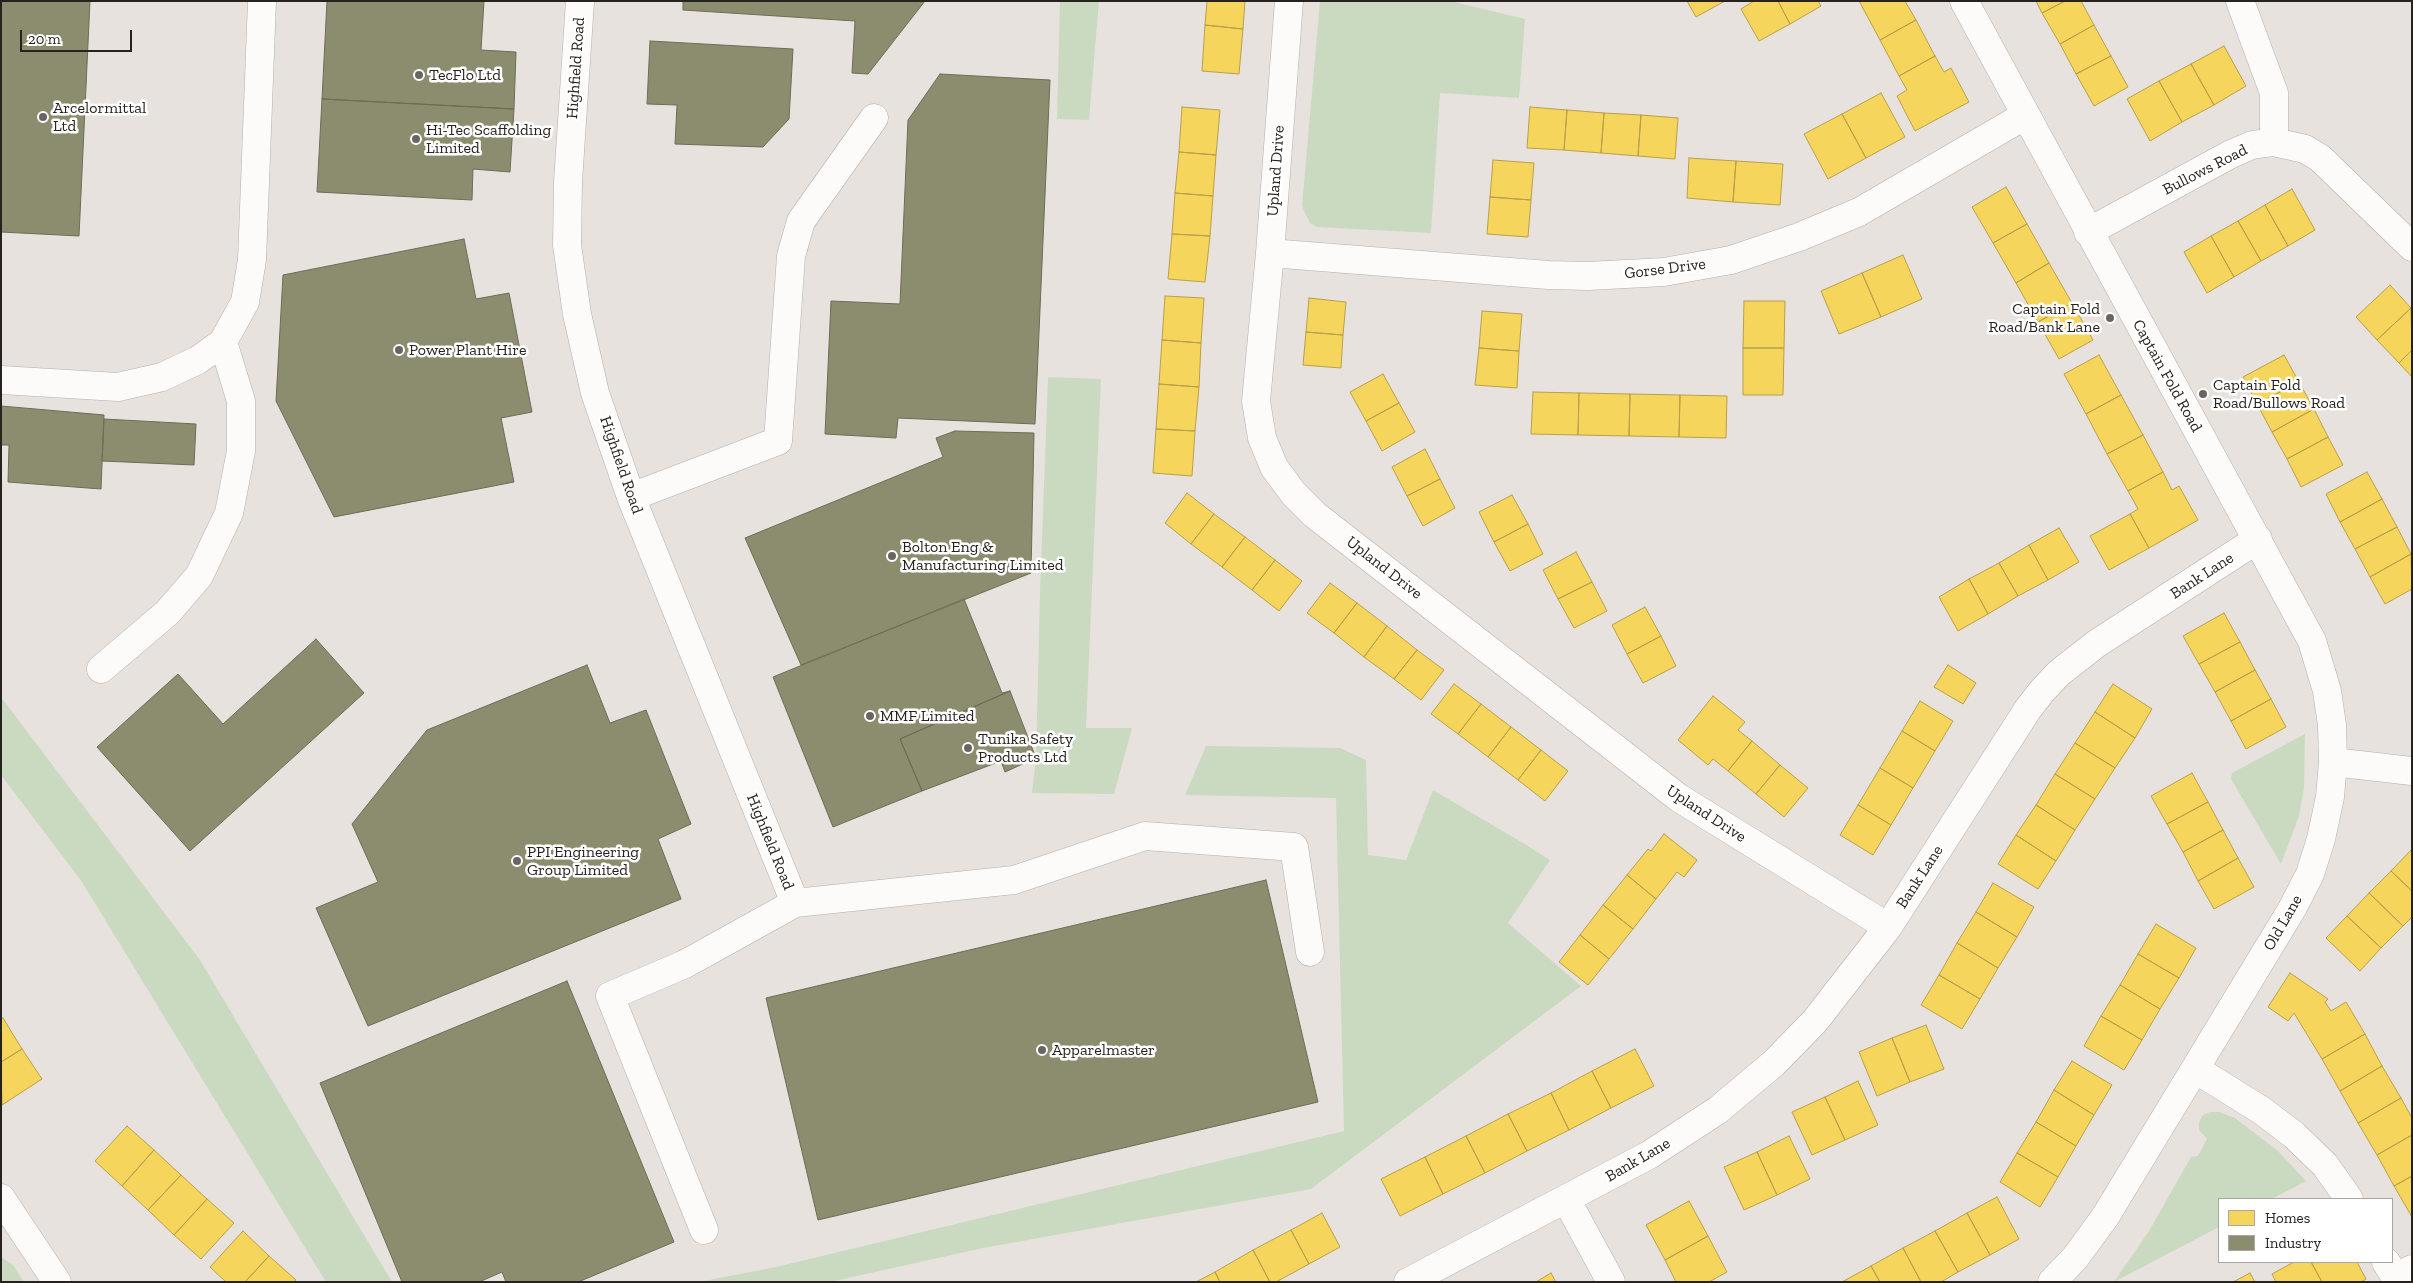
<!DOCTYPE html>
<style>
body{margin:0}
#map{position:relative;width:2413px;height:1283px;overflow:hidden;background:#e8e2de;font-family:"Zilla Slab",serif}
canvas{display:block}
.frame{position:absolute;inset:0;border:2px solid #26221f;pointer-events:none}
.legend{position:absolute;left:2218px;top:1198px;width:175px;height:65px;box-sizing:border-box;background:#fff;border:1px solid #a8a7a5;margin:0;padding:6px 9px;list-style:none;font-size:15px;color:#26221f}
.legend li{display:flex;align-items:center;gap:10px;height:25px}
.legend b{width:25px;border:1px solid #a8a7a5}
.scale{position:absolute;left:20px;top:30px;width:112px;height:22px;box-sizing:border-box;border:2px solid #26221f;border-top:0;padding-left:6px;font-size:15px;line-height:18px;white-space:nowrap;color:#26221f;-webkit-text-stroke:4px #fff;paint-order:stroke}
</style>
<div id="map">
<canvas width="2413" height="1283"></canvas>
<div class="frame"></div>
<ul class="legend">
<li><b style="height:14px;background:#f6d55c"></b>Homes</li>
<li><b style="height:14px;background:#8c8c6e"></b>Industry</li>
</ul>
<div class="scale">20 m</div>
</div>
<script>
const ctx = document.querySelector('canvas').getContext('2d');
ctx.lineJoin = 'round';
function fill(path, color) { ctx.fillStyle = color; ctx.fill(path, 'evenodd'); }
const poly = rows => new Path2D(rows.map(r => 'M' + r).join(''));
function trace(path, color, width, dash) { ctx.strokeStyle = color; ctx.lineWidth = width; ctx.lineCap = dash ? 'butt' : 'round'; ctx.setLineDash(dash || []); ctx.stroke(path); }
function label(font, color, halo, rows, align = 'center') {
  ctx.font = font + ' "Zilla Slab",serif'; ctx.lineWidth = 5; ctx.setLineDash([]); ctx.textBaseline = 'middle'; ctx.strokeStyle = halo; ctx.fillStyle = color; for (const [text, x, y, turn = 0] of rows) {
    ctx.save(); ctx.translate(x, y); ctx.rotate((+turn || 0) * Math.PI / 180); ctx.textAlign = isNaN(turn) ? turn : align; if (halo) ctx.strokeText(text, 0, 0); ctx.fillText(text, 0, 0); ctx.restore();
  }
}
const green = poly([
 [1060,1,1099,1,1089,120,1057,119],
 [1320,1,1450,1,1525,19,1519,98,1440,93,1431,233,1317,227,1310,223,1306,215,1302,206],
 [1048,377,1101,379,1086,728,1132,728,1114,794,1032,793,1036,758,1040,593],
 [1,697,200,960,392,1282,326,1282,82,882,1,775],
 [2305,734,2304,788,2299,816,2281,864,2231,779,2232,773],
 [1206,746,1340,748,1366,760,1368,855,1406,860,1433,790,1523,843,1550,860,1508,923,1581,986,1311,1189,983,1248,830,1282,699,1282,776,1267,1344,1131,1336,798,1185,795],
 [2210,1112,2219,1112,2235,1118,2278,1151,2306,1181,2272,1199,2219,1199,2219,1227,2114,1282,2149,1231,2191,1157,2198,1156,2207,1139,2199,1130,2199,1122,2203,1115],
 [1,1257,13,1265,24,1282,1,1282]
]);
const homes = poly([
 [1207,1,1245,1,1243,29,1205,25,1207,1],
 [1687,1,1725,1,1696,17,1687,1],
 [1754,1,1778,1,1790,24,1759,41,1741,9,1754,1],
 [1778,1,1818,1,1821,6,1790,24,1778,1],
 [1859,1,1905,1,1916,20,1880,40,1859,1],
 [2036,1,2065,1,2042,13,2036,1],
 [2065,1,2081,1,2094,25,2060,44,2042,13,2065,1],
 [1916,20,1935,56,1899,76,1880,40,1916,20],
 [1205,25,1243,29,1239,74,1202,71,1205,25],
 [2094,25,2111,56,2076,74,2060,44,2094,25],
 [2224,46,2246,86,2214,105,2191,64,2224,46],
 [1935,56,1944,72,1951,68,1969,102,1915,131,1897,96,1907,90,1899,76,1935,56],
 [2111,56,2128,87,2094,106,2076,74,2111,56],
 [2191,64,2214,105,2182,122,2159,81,2191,64],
 [2159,81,2182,122,2150,141,2127,99,2159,81],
 [1881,93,1905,137,1866,158,1842,114,1881,93],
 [1182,107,1220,110,1216,155,1179,152,1182,107],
 [1530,107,1567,110,1564,150,1527,148,1530,107],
 [1567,110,1604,113,1601,153,1564,150,1567,110],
 [1604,113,1641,115,1638,156,1601,153,1604,113],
 [1842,114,1866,158,1828,179,1804,134,1842,114],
 [1641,115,1678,118,1675,159,1638,156,1641,115],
 [1179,152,1216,155,1213,196,1175,193,1179,152],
 [1689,158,1736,161,1733,202,1687,198,1689,158],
 [1493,160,1534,163,1531,200,1490,197,1493,160],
 [1736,161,1783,164,1780,205,1733,202,1736,161],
 [2006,187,2027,224,1993,243,1972,207,2006,187],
 [2292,189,2315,230,2288,246,2265,205,2292,189],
 [1175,193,1213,196,1210,236,1172,234,1175,193],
 [1490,197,1531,200,1528,237,1487,234,1490,197],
 [2265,205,2288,246,2261,261,2238,221,2265,205],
 [2238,221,2261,261,2234,277,2211,236,2238,221],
 [2027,224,2049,263,2016,283,1993,243,2027,224],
 [1172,234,1210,236,1205,282,1168,279,1172,234],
 [2211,236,2234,277,2207,293,2184,252,2211,236],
 [1903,255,1922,299,1881,317,1862,273,1903,255],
 [2049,263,2072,303,2038,322,2016,283,2049,263],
 [1862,273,1881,317,1839,334,1821,291,1862,273],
 [2390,285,2411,308,2377,340,2356,317,2390,285],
 [1165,296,1204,298,1201,343,1162,340,1165,296],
 [1309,298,1346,302,1343,335,1306,332,1309,298],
 [1744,301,1785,301,1784,348,1743,348,1744,301],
 [2072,303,2093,340,2059,359,2038,322,2072,303],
 [2411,308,2412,350,2399,363,2377,340,2411,308],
 [1482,311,1522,314,1519,351,1479,348,1482,311],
 [1306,332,1343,335,1341,368,1303,365,1306,332],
 [1162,340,1201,343,1199,387,1159,384,1162,340],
 [1479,348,1519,351,1517,388,1475,385,1479,348],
 [1743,348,1784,348,1783,395,1743,395,1743,348],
 [2412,350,2412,377,2399,363,2412,350],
 [2099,355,2121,395,2086,414,2064,374,2099,355],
 [2284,355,2299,382,2257,404,2243,377,2284,355],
 [1383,374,1399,403,1366,421,1350,392,1383,374],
 [2299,382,2314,409,2272,432,2257,404,2299,382],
 [1159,384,1199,387,1195,431,1156,429,1159,384],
 [1533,392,1579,393,1578,435,1531,434,1533,392],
 [1579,393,1630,394,1629,436,1578,435,1579,393],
 [1630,394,1680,395,1679,437,1629,436,1630,394],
 [1680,395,1727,396,1726,438,1679,437,1680,395],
 [2121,395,2143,435,2107,454,2086,414,2121,395],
 [1399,403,1415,432,1382,451,1366,421,1399,403],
 [2314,409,2328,437,2287,459,2272,432,2314,409],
 [1156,429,1195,431,1192,476,1153,473,1156,429],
 [2143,435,2163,472,2128,491,2107,454,2143,435],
 [2328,437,2343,465,2301,487,2287,459,2328,437],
 [1425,449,1440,479,1407,496,1392,467,1425,449],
 [2163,472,2172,490,2179,486,2198,520,2149,548,2130,514,2138,509,2128,491,2163,472],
 [2367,472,2382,499,2340,522,2326,494,2367,472],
 [1440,479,1455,508,1423,526,1407,496,1440,479],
 [1187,493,1214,514,1191,544,1165,523,1187,493],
 [1512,495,1528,524,1494,542,1479,512,1512,495],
 [2382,499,2397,527,2355,549,2340,522,2382,499],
 [1214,514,1245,537,1222,567,1191,544,1214,514],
 [2130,514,2149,548,2109,570,2090,536,2130,514],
 [1528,524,1543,554,1510,571,1494,542,1528,524],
 [2397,527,2411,554,2370,577,2355,549,2397,527],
 [2059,528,2079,562,2048,580,2029,545,2059,528],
 [1245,537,1275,560,1252,590,1222,567,1245,537],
 [2029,545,2048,580,2018,596,1999,563,2029,545],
 [1576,552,1592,582,1558,599,1543,570,1576,552],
 [2411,554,2412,589,2385,604,2370,577,2411,554],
 [1275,560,1302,581,1279,611,1252,590,1275,560],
 [1999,563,2018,596,1988,614,1969,579,1999,563],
 [1969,579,1988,614,1958,631,1939,597,1969,579],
 [1592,582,1607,611,1574,628,1558,599,1592,582],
 [1330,583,1357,603,1334,633,1307,613,1330,583],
 [1357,603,1387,626,1364,657,1334,633,1357,603],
 [1645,607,1661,636,1627,654,1612,625,1645,607],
 [2224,613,2240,642,2199,664,2183,636,2224,613],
 [1387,626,1417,650,1394,679,1364,657,1387,626],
 [1661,636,1676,666,1643,683,1627,654,1661,636],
 [2240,642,2255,670,2215,692,2199,664,2240,642],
 [1417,650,1444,670,1421,700,1394,679,1417,650],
 [1948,665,1976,683,1963,704,1934,687,1948,665],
 [2255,670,2271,699,2231,721,2215,692,2255,670],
 [1454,684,1481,704,1458,734,1431,714,1454,684],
 [2113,684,2152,709,2135,738,2095,712,2113,684],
 [1713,696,1745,722,1738,730,1752,741,1728,771,1713,759,1708,765,1678,740,1713,696],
 [2271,699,2286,727,2246,749,2231,721,2271,699],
 [1920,701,1953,721,1935,751,1902,731,1920,701],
 [1481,704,1511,727,1488,757,1458,734,1481,704],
 [2095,712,2135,738,2115,768,2075,743,2095,712],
 [1511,727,1541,750,1518,780,1488,757,1511,727],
 [1902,731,1935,751,1913,788,1880,768,1902,731],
 [1752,741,1780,765,1756,794,1728,771,1752,741],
 [2075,743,2115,768,2095,799,2055,774,2075,743],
 [1541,750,1568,771,1545,801,1518,780,1541,750],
 [1780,765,1808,788,1784,817,1756,794,1780,765],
 [1880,768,1913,788,1891,825,1858,805,1880,768],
 [2192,773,2208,802,2167,824,2151,796,2192,773],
 [2055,774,2095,799,2075,830,2036,805,2055,774],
 [2208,802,2223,830,2183,852,2167,824,2208,802],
 [1858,805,1891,825,1873,855,1840,835,1858,805],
 [2036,805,2075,830,2056,861,2016,835,2036,805],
 [2223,830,2238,858,2198,881,2183,852,2223,830],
 [1664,834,1697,860,1684,877,1677,872,1656,899,1627,875,1648,849,1651,851,1664,834],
 [2016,835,2056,861,2038,889,1998,864,2016,835],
 [2412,849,2412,891,2391,871,2412,849],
 [2238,858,2254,887,2214,909,2198,881,2238,858],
 [2391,871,2412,891,2412,917,2403,926,2369,893,2391,871],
 [1627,875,1656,899,1633,929,1603,905,1627,875],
 [1993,883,2034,907,2017,937,1976,912,1993,883],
 [2369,893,2403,926,2381,948,2347,916,2369,893],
 [1603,905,1633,929,1609,959,1580,935,1603,905],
 [1976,912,2017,937,1998,968,1957,943,1976,912],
 [2347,916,2381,948,2360,971,2326,938,2347,916],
 [2156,924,2196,948,2179,978,2138,954,2156,924],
 [1580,935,1609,959,1588,985,1559,962,1580,935],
 [1957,943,1998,968,1980,999,1939,975,1957,943],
 [2138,954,2179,978,2160,1009,2120,985,2138,954],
 [2290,973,2328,999,2325,1002,2331,1011,2346,1002,2365,1034,2322,1059,2294,1013,2288,1021,2268,1007,2290,973],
 [1939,975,1980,999,1962,1029,1921,1005,1939,975],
 [2120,985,2160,1009,2142,1040,2101,1016,2120,985],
 [2101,1016,2142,1040,2124,1070,2084,1046,2101,1016],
 [3,1018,22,1049,1,1062,1,1019,3,1018],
 [1926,1025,1944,1069,1910,1082,1892,1038,1926,1025],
 [2365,1034,2382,1066,2340,1091,2322,1059,2365,1034],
 [1892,1038,1910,1082,1877,1096,1859,1052,1892,1038],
 [22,1049,42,1079,2,1105,1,1062,22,1049],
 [1635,1049,1654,1086,1611,1108,1592,1071,1635,1049],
 [2072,1061,2112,1085,2094,1115,2054,1090,2072,1061],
 [2382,1066,2401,1098,2358,1123,2340,1091,2382,1066],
 [1592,1071,1611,1108,1569,1130,1551,1093,1592,1071],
 [1858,1081,1878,1125,1845,1140,1825,1097,1858,1081],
 [2054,1090,2094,1115,2076,1146,2036,1122,2054,1090],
 [1551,1093,1569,1130,1527,1151,1508,1114,1551,1093],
 [1825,1097,1845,1140,1812,1155,1792,1112,1825,1097],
 [2401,1098,2412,1118,2412,1135,2377,1155,2358,1123,2401,1098],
 [1508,1114,1527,1151,1485,1173,1466,1136,1508,1114],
 [2036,1122,2076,1146,2058,1177,2017,1153,2036,1122],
 [127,1126,154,1150,122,1186,95,1161,127,1126],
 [2412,1135,2412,1176,2394,1186,2377,1155,2412,1135],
 [1466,1136,1485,1173,1443,1194,1425,1157,1466,1136],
 [1789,1136,1810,1179,1777,1195,1757,1152,1789,1136],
 [154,1150,181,1175,148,1210,122,1186,154,1150],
 [1757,1152,1777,1195,1744,1210,1724,1167,1757,1152],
 [2017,1153,2058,1177,2040,1207,2000,1182,2017,1153],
 [1425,1157,1443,1194,1400,1216,1381,1179,1425,1157],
 [181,1175,207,1199,174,1235,148,1210,181,1175],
 [2412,1176,2412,1217,2394,1186,2412,1176],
 [1997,1197,2019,1239,1990,1255,1967,1213,1997,1197],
 [207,1199,234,1223,201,1259,174,1235,207,1199],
 [1689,1201,1708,1236,1665,1260,1646,1225,1689,1201],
 [1322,1213,1340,1247,1309,1264,1291,1230,1322,1213],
 [1967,1213,1990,1255,1958,1272,1935,1231,1967,1213],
 [1291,1230,1309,1264,1276,1282,1270,1282,1253,1250,1291,1230],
 [243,1231,269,1256,245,1282,226,1282,210,1267,243,1231],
 [1935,1231,1958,1272,1941,1282,1921,1282,1903,1248,1935,1231],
 [1708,1236,1727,1272,1709,1282,1676,1282,1665,1260,1708,1236],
 [1903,1248,1921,1282,1880,1282,1871,1266,1903,1248],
 [1253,1250,1270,1282,1220,1282,1215,1272,1253,1250],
 [269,1256,296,1280,294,1282,245,1282,269,1256],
 [2294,1262,2311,1262,2322,1282,2276,1282,2272,1274,2294,1262],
 [2311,1262,2357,1262,2366,1279,2361,1282,2322,1282,2311,1262],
 [1871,1266,1880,1282,1842,1282,1871,1266],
 [1215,1272,1220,1282,1196,1282,1215,1272],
 [1551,1273,1556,1282,1536,1282,1551,1273],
 [2250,1273,2255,1282,2233,1282,2250,1273]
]);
const industry = poly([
 [1,1,90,1,79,236,1,232,1,1],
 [327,1,484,1,481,50,516,52,514,109,322,99,327,1],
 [683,1,925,1,868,74,852,73,855,21,683,10,683,1],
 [650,41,793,49,789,119,763,147,675,144,677,105,647,104,650,41],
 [940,74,1050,80,1035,424,898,418,896,438,825,434,831,301,900,304,908,120,940,74],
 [322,99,514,109,510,172,473,169,472,200,317,192,322,99],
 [464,239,476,299,509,293,532,412,501,418,514,482,334,517,276,401,283,275,464,239],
 [1,406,104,415,101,489,8,482,9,445,1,445,1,406],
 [104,419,196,424,194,465,102,461,104,419],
 [955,431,1034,433,1031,573,801,665,745,538,943,457,936,438,955,431],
 [964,599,1002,693,1010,691,900,739,922,791,833,827,773,677,964,599],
 [316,639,364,693,190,851,97,747,178,674,223,724,316,639],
 [587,665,610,723,646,710,691,824,658,839,681,899,368,1026,316,908,378,882,352,824,427,730,587,665],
 [1010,691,1036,758,1005,772,1001,761,922,791,900,739,1010,691],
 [1266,880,1318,1102,818,1220,766,998,1266,880],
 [567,981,674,1242,578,1282,506,1282,502,1272,479,1282,402,1282,320,1083,567,981]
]);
const minor = poly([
 [580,1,568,182,567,245,577,314,595,393,631,497,795,903],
 [1289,1,1270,253,1256,401,1262,438,1274,467,1293,493,1315,515,1679,798,1888,927],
 [1964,1,2312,641,2327,691,2332,725,2333,762,2330,797,2321,839,2310,874,2292,909,2105,1217,2075,1258,2052,1282],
 [2240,1,2274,93,2274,142],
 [2088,232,2231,154,2252,145,2274,142,2305,149,2320,158,2412,247],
 [1270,253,1548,275,1588,276,1664,272,1731,260,1799,237,1859,212,2026,115],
 [1,380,118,387,162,377,198,360,223,342,245,302,252,260,262,1],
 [631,497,778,441,791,256,801,221,874,118],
 [101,669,167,613,199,576,229,513,241,451,241,401,223,342],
 [2333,762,2412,771],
 [2195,1069,2261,1110,2294,1135,2325,1165,2349,1199],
 [1,1198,57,1282],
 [1566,1199,1611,1282],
 [704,1230,610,996,685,964,795,903,1014,880,1145,836,1294,847,1310,952],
 [2386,1262,2396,1278,2412,1269],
 [1408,1282,1649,1155,1718,1110,1774,1063,1815,1021,1888,927,2028,709,2042,691,2059,673,2096,644,2258,539]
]);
const markers = [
 [419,75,5,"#6a6562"],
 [43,117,5,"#6a6562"],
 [416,139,5,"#6a6562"],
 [2110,318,5,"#6a6562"],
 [399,350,5,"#6a6562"],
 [2203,394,5,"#6a6562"],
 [892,556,5,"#6a6562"],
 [870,716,5,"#6a6562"],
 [968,748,5,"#6a6562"],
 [517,861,5,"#6a6562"],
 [1042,1050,5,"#6a6562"]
];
const streetNames = [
 ["Highfield Road",576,68,-86],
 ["Bullows Road",2205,170,-27],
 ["Upland Drive",1276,171,-86],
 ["Gorse Drive",1665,269,-7],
 ["Captain Fold Road",2167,376,61],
 ["Highfield Road",621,465,71],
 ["Upland Drive",1384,568,38],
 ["Bank Lane",2202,576,-33],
 ["Upland Drive",1706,814,33],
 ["Highfield Road",770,842,68],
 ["Bank Lane",1920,877,-57],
 ["Old Lane",2283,923,-60],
 ["Bank Lane",1638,1160,-30]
];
const poiNames = [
 ["TecFlo Ltd",429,75],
 ["Arcelormittal",53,108],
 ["Ltd",53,126],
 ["Hi-Tec Scaffolding",426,130],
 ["Limited",426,148],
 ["Captain Fold",2100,309,"right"],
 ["Road/Bank Lane",2100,327,"right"],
 ["Power Plant Hire",409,350],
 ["Captain Fold",2213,385],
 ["Road/Bullows Road",2213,403],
 ["Bolton Eng &",902,547],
 ["Manufacturing Limited",902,565],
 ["MMF Limited",880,716],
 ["Tunika Safety",978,739],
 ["Products Ltd",978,757],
 ["PPI Engineering",527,852],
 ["Group Limited",527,870],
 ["Apparelmaster",1052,1050]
];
fill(green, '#cadac0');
fill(homes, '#f6d55c');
trace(homes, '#b89f4a', 1);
fill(industry, '#8c8c6e');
trace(industry, '#6d6c56', 1);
trace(minor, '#b3afab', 29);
trace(minor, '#fcfbfa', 28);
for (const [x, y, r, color] of markers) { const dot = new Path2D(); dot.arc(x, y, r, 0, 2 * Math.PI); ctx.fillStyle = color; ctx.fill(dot); trace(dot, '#fff', 2); }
label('16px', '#26221f', '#fff', streetNames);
label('16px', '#26221f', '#fff', poiNames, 'left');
</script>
